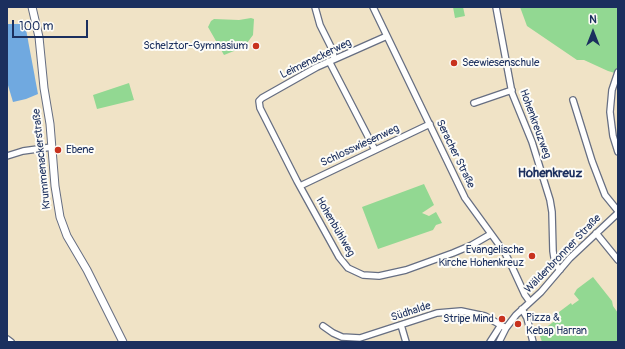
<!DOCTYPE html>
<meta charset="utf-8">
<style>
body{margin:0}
#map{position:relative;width:625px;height:349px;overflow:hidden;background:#f0e3c6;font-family:Pangolin,sans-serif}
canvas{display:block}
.frame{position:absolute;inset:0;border:8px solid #1b2f5e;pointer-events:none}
.north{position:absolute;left:573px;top:12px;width:40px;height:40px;-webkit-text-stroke:3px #fdfcf7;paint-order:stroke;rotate:0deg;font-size:11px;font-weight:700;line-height:16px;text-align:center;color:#1b2f5e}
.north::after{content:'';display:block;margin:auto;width:14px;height:18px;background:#1b2f5e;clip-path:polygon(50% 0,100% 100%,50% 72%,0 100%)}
.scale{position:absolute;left:12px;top:20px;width:76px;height:18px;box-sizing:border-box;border:2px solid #1b2f5e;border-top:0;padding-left:5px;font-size:12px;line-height:14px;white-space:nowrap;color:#1b2f5e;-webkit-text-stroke:3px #fdfcf7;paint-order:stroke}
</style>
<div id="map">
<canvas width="625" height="349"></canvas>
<div class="frame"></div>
<div class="north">N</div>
<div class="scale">100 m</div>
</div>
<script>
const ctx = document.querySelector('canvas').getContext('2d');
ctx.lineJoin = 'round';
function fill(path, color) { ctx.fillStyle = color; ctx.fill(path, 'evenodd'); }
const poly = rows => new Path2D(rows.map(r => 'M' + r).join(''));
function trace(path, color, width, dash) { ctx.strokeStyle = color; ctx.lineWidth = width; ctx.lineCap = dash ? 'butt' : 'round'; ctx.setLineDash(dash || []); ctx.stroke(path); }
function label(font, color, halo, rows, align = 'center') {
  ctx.font = font + ' Pangolin,sans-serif'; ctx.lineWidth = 4; ctx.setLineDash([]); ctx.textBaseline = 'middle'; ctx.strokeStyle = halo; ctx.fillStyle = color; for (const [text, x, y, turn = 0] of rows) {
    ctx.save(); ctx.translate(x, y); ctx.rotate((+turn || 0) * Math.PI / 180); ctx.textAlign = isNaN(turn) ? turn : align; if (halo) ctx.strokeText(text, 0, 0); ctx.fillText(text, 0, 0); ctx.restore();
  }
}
const green = poly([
 [453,7,463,7,465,16,455,18],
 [520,7,618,7,618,67,615,73,608,71,584,60,577,60,527,26],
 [251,18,254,19,253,35,244,47,224,55,208,27,211,21,214,19,239,20],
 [129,83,134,100,97,109,93,95],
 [424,184,434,205,422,213,429,216,436,212,442,223,436,225,433,230,378,249,362,207],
 [593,277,612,301,613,306,618,313,618,342,542,342,539,333,557,319,555,315,571,303,572,305,579,300,574,294,577,289]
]);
const water = poly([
 [7,24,25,24,38,94,26,99,13,102,7,82]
]);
const minor = poly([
 [315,7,320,25,333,51,334,59],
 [373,7,465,198,505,253,513,269,525,295,530,302],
 [496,7,512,93,532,142,550,200,552,212,553,251,555,264,560,270],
 [387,36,317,67,262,98,259,101,260,108,297,181,339,257,348,268,363,275,379,276,406,270,453,253,472,245,491,234],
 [329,61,375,150],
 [618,72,612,90,610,112,613,136,618,152],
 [573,100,592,161,605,195,618,211],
 [474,103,512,90],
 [7,156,23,151,52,147],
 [300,186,430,124],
 [596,233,618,260],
 [522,309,527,318,533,342],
 [401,325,406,342],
 [323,326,333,333,342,337,360,338,437,313,461,311,485,316,506,328],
 [7,339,11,342],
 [490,342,501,325],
 [499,342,506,328,516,315,541,292,570,258,618,213]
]);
const major = poly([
 [32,7,39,37,44,88,50,124,55,186,60,217,67,236,87,270,123,342]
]);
const markers = [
 [256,46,4,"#c8321e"],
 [454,63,4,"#c8321e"],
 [58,150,4,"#c8321e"],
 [532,256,4,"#c8321e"],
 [502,319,4,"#c8321e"],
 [518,324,4,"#c8321e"]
];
const poiNames = [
 ["Schelztor-Gymnasium",248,46],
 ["Seewiesenschule",462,63,"left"],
 ["Ebene",66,150,"left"],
 ["Evangelische",524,250],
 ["Kirche Hohenkreuz",524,263],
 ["Pizza &",526,318,"left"],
 ["Kebap Harran",526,331,"left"],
 ["Stripe Mind",494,319]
];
const streetNames = [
 ["Leimenackerweg",316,59,-26],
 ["Hohenkreuzweg",535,124,70],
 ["Schlosswiesenweg",360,146,-25],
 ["Seracher Straße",455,154,64],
 ["Krummenackerstraße",42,159,-96],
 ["Hohenbühlweg",335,227,60],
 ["Wäldenbronner Straße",563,254,-46],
 ["Südhalde",411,312,-18]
];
const quarterNames = [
 ["Hohenkreuz",550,174]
];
fill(green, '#92d892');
fill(water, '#70a9e0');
trace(minor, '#666e82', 8);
trace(major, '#666e82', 9);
trace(minor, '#fff', 5.5);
trace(major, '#fff', 7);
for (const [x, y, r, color] of markers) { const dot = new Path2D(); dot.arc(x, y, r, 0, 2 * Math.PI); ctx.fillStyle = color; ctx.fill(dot); trace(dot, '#fdfcf7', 1.5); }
label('11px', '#1b2f5e', '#fdfcf7', poiNames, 'right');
label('11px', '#1b2f5e', '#fdfcf7', streetNames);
label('bold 13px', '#1b2f5e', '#fdfcf7', quarterNames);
</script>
